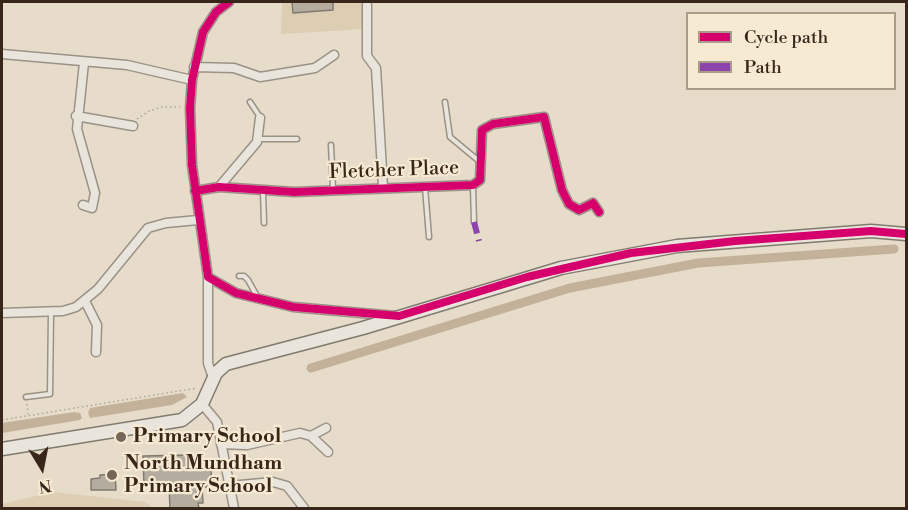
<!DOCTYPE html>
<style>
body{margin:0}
#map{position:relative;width:908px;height:510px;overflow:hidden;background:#e6dcc9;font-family:"Libre Bodoni",serif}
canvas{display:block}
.frame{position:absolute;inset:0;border:3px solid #39261b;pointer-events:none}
.legend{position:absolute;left:686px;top:12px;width:210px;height:78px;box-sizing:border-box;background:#f7ead3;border:2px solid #ab9c89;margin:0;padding:8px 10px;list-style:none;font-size:18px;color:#39261b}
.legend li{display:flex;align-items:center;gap:12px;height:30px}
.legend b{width:30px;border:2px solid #ab9c89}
.north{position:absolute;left:12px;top:438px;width:60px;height:60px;-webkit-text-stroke:4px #f7ead3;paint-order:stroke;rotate:170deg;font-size:16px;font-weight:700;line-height:24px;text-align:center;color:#39261b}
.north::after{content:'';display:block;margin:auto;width:21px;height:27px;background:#39261b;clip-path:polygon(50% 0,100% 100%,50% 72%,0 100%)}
</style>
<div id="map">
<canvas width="908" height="510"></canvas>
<div class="frame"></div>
<ul class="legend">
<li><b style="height:8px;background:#d6006c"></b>Cycle path</li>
<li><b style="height:8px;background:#8e44ad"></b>Path</li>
</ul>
<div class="north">N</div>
</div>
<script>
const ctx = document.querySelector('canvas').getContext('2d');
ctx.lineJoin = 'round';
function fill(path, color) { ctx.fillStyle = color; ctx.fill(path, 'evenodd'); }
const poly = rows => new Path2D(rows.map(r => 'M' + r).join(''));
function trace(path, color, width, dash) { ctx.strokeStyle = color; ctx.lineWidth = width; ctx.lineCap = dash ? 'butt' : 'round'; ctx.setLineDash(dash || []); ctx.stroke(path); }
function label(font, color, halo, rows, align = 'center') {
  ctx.font = font + ' "Libre Bodoni",serif'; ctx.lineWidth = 4.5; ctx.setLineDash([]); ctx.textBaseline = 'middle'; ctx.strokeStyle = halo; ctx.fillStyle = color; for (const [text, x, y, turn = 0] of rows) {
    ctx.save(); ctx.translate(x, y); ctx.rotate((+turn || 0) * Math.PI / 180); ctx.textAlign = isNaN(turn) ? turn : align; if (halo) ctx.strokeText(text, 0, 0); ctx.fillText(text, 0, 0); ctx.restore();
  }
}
const green = poly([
 [282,2,364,2,364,29,281,34],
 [53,492,145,502,154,508,2,508,2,504]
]);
const water = poly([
 [183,393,187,397,172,405,90,418,88,413,90,408],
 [74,412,80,413,82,418,80,420,2,433,2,423]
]);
const canal = poly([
 [311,368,570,288,698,263,894,249]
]);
const building = poly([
 [292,2,333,2,333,10,293,13,292,2],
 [188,455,188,458,202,458,202,469,211,469,212,487,202,487,203,503,198,503,199,508,170,508,169,486,144,486,143,456,188,455],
 [115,474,116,490,91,490,91,479,100,478,100,475,115,474]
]);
const path = poly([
 [137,119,149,111,162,107,180,107],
 [27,404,28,414],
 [2,420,197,388]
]);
const lane = poly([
 [250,102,260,117],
 [445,102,450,137,479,161],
 [259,139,297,139],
 [331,145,333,189],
 [425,187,429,237],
 [473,187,474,222],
 [263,192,264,223],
 [239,276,244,276,248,280,258,298],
 [26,397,50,394,51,312]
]);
const street = poly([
 [367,5,367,56,376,68,383,187],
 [2,54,127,65,192,80],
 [194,67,234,68,260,77,315,68,334,55],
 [76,116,133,126],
 [219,187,257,142,260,118],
 [195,191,219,187,294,192,473,185,480,180,482,130,493,124,544,117,562,190,569,204,579,210,593,203,599,212],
 [83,205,92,208,95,193,77,129,84,63],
 [208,277,236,293,293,307,396,316],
 [85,301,97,325,96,352],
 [2,313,63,311,76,307,98,289,148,228,166,223,198,220],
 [213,378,208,363,208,277,192,165,190,108,192,80,203,32,216,12,229,2],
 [202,404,217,422,234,508],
 [311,436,326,428],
 [221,444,247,445,300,433,311,436,328,452],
 [229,486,273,482,287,486,304,508]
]);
const secondary = poly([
 [2,449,182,420,202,404,216,373,226,364,363,328,561,268,677,246,871,231,906,234]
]);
const quiet = poly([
 [474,222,479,241]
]);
const cycleway = poly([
 [229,2,216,12,203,32,192,80,190,108,192,165,208,277,236,293,293,307,399,316,527,277,631,253,735,241,871,231,906,234],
 [195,191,219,187,294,192,473,185,480,180,482,130,493,124,544,117,562,190,569,204,579,210,593,203,599,212]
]);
const markers = [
 [121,437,6,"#766658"],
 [112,475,6,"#766658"]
];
const streetNames = [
 ["Fletcher Place",394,171,-2]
];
const poiNames = [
 ["Primary School",133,437],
 ["North Mundham",124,464],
 ["Primary School",124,487]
];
fill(green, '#dccdb3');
fill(water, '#c3b299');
trace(canal, '#c3b299', 9);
fill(building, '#b4ac9f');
trace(building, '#817a6f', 1.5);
trace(lane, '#9a9286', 7);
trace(street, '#9a9286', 11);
trace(secondary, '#817a6f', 15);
trace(path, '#aaa59c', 1.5, [1.5, 3]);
trace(lane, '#eae5dc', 4);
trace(street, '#eae5dc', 8);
trace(secondary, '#eae5dc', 12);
trace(quiet, '#8e44ad', 6, [12, 6]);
trace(cycleway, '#d6006c', 8);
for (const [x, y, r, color] of markers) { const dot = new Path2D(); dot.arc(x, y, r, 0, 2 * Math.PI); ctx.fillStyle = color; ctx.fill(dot); trace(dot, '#f7ead3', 2); }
label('20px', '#39261b', '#f7ead3', streetNames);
label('bold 20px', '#39261b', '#f7ead3', poiNames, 'left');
</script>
